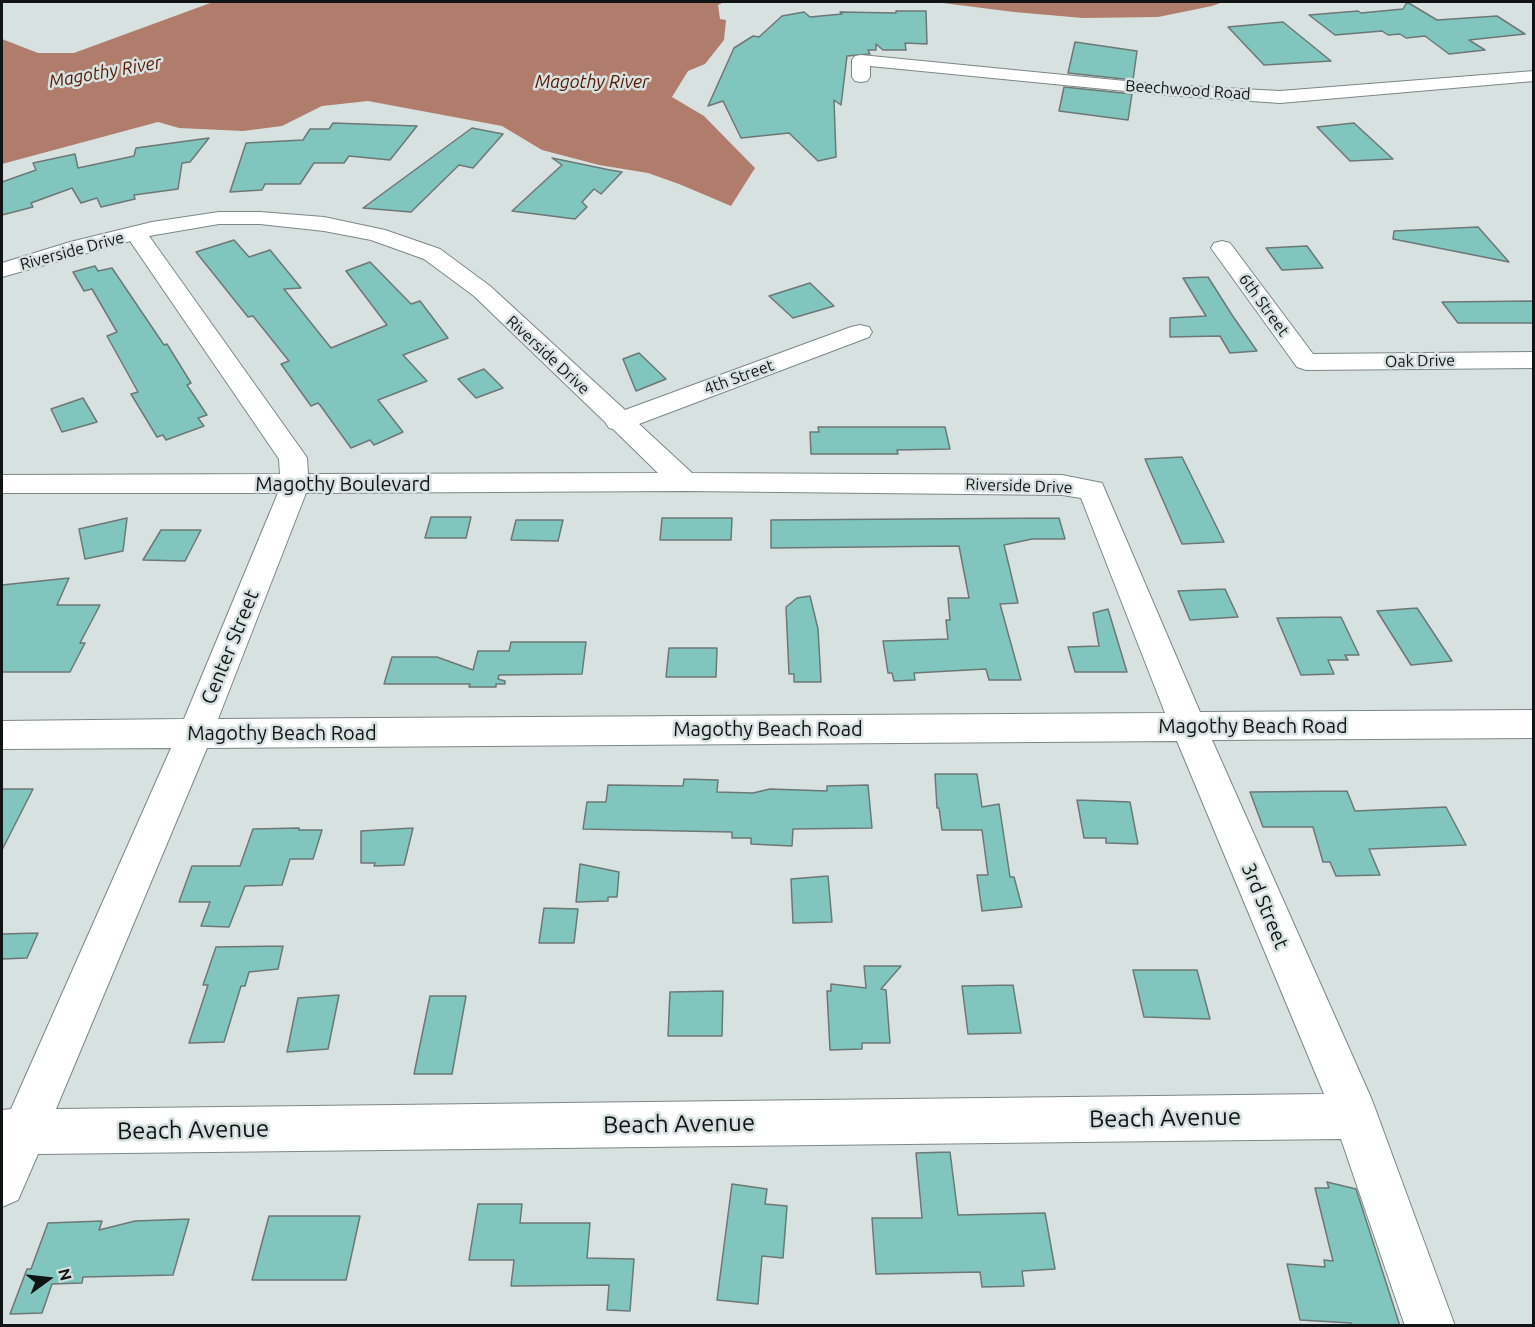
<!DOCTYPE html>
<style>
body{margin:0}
#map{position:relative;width:1535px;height:1327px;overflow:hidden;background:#d7e2e0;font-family:Ubuntu,sans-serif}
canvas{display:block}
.frame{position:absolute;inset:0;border:3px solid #101414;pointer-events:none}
.north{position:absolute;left:18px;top:1249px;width:60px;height:60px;-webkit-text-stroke:4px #d7e2e0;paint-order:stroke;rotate:75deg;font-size:16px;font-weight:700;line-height:24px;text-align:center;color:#101414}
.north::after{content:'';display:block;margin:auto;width:21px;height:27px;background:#101414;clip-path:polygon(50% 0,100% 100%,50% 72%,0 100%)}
</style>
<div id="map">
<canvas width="1535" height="1327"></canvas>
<div class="frame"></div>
<div class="north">N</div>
</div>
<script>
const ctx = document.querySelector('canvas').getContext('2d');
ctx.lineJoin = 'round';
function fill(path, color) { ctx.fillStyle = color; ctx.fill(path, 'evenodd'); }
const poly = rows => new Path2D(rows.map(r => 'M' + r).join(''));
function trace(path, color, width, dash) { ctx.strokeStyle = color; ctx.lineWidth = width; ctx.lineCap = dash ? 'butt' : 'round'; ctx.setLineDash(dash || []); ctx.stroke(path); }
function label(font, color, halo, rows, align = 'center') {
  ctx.font = font + ' Ubuntu,sans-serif'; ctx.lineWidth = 5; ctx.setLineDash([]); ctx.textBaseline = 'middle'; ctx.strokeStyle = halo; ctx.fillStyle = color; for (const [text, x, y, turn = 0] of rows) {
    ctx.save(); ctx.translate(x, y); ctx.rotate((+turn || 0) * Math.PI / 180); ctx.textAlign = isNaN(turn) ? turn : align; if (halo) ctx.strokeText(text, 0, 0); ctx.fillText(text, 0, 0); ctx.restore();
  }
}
const water = poly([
 [213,2,724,2,718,5,720,19,726,20,724,40,705,64,688,71,672,97,704,116,755,168,731,206,679,184,648,173,599,165,542,150,502,126,368,101,322,106,282,126,243,131,179,128,158,122,2,164,2,39,38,53,74,53],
 [935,2,1223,2,1212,6,1158,17,1083,18,1014,12]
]);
const building = poly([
 [1407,2,1437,20,1497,16,1525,34,1469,40,1485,50,1449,54,1425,36,1406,38,1400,34,1388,35,1382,31,1335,35,1309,15,1358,11,1361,13,1403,9,1407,2],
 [896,11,926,11,927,44,905,43,906,50,883,50,876,44,876,50,868,50,870,54,847,56,841,105,834,100,836,157,818,161,789,133,741,138,723,101,708,106,734,48,753,36,759,37,782,16,804,12,810,17,842,14,840,12,896,13,896,11],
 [1283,22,1331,61,1264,65,1228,27,1283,22],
 [1075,42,1137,51,1133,80,1068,73,1075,42],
 [1064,87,1132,94,1128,120,1059,111,1064,87],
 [333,123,417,126,390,160,349,156,344,163,314,163,300,184,265,184,262,190,230,192,246,143,303,140,310,129,329,129,333,123],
 [1354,123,1393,159,1350,161,1317,127,1354,123],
 [472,128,503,134,473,168,459,165,411,212,363,208,472,128],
 [209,138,190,162,182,163,178,189,134,195,135,199,101,207,97,198,81,203,72,188,31,203,33,207,2,215,2,182,36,170,33,163,75,154,78,168,134,156,136,148,209,138],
 [552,158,610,170,622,172,601,194,594,189,582,202,587,207,575,219,512,211,562,165,552,158],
 [1478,227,1509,262,1393,239,1394,231,1478,227],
 [234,240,249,257,270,250,301,288,284,289,331,348,387,325,346,271,370,262,411,304,420,301,448,338,403,355,427,381,378,400,403,432,374,445,370,440,351,448,320,405,318,403,311,406,281,364,289,361,253,316,248,317,196,252,234,240],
 [1307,246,1323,268,1282,270,1266,248,1307,246],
 [95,266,98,271,112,268,164,345,167,344,191,383,187,385,207,415,198,418,204,426,166,440,163,435,157,437,131,394,138,392,107,336,117,332,92,289,84,291,73,272,95,266],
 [1208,277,1232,315,1257,351,1230,353,1220,336,1170,337,1170,318,1206,316,1183,278,1208,277],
 [810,283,834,306,793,318,769,296,810,283],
 [1533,301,1533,323,1458,323,1442,302,1533,301],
 [639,353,666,379,636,391,623,359,639,353],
 [484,369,503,388,476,398,458,379,484,369],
 [83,398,97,422,62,432,51,409,83,398],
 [818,427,945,427,950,449,897,450,898,454,811,454,810,432,819,432,818,427],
 [1182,457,1224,542,1182,544,1145,459,1182,457],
 [431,517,471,517,466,538,425,538,431,517],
 [127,518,123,551,85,559,79,529,127,518],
 [662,518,732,518,731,540,660,540,662,518],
 [1059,518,1065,539,1032,539,1004,545,1018,603,1000,604,1021,680,989,680,986,669,914,673,915,680,894,681,892,673,888,673,883,641,948,639,946,620,950,620,948,598,969,598,959,546,771,548,771,520,1059,518],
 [516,520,563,520,558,541,511,540,516,520],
 [161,530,201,530,185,561,143,560,161,530],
 [69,578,57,605,100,605,80,643,85,643,70,672,2,672,2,585,69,578],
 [1225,589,1238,617,1190,620,1178,591,1225,589],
 [810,596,818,629,821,682,794,682,794,674,789,674,786,607,797,598,810,596],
 [1417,608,1452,661,1411,665,1377,611,1417,608],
 [1108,609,1127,672,1075,672,1068,647,1099,646,1093,613,1108,609],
 [1341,617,1359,655,1345,655,1348,660,1328,660,1334,674,1301,675,1277,618,1341,617],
 [511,642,586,642,582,674,499,675,498,679,505,681,505,684,496,684,496,687,469,687,470,684,384,684,392,657,437,657,473,670,478,651,509,651,511,642],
 [669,648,717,648,716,677,666,677,669,648],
 [935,774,977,774,982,807,999,804,1010,877,1014,877,1022,907,982,911,977,875,988,875,982,830,942,830,939,808,937,808,935,774],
 [684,779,718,780,717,792,753,793,770,789,827,791,827,786,868,785,872,828,793,829,792,846,751,844,751,838,732,838,732,832,583,829,587,802,606,802,608,785,683,786,684,779],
 [2,789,33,789,2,850,2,789],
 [1347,791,1355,811,1446,807,1466,845,1369,849,1380,875,1336,876,1330,862,1323,862,1313,827,1263,827,1250,792,1347,791],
 [1077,800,1130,802,1138,844,1106,843,1106,838,1084,838,1077,800],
 [299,828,299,830,322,830,313,859,290,859,282,885,245,886,229,927,201,926,210,902,179,902,192,866,240,866,253,829,299,828],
 [413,828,404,865,374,866,375,863,361,863,361,831,413,828],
 [580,864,619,872,617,897,608,897,608,901,576,902,580,864],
 [828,876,832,922,793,923,791,879,828,876],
 [544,908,578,909,574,943,539,943,544,908],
 [38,933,27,958,2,959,2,934,38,933],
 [283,946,278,969,249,972,245,986,241,986,224,1042,189,1043,208,985,203,985,216,947,283,946],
 [864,966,901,966,881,989,886,990,890,1043,862,1043,862,1049,830,1050,827,991,831,991,831,984,866,988,864,966],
 [1133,970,1197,970,1210,1019,1144,1017,1133,970],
 [1013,985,1021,1033,968,1034,962,986,1013,985],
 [723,991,722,1036,668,1036,670,992,723,991],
 [339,995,328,1049,287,1052,298,998,339,995],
 [430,996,466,996,452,1074,414,1074,430,996],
 [950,1152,958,1215,1045,1213,1055,1269,1022,1271,1024,1286,982,1287,980,1272,876,1274,872,1218,922,1218,916,1153,950,1152],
 [1327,1182,1356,1189,1400,1326,1352,1326,1351,1323,1300,1320,1287,1264,1325,1267,1324,1260,1333,1261,1315,1188,1329,1188,1327,1182],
 [732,1184,767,1189,765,1204,787,1206,783,1258,762,1256,758,1304,717,1300,732,1184],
 [478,1204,522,1204,520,1223,590,1223,587,1258,634,1259,630,1311,607,1310,609,1285,511,1286,514,1260,469,1260,478,1204],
 [269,1216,360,1216,346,1280,252,1280,269,1216],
 [189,1219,173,1275,83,1277,82,1283,52,1284,42,1313,10,1314,27,1269,31,1269,48,1223,102,1221,99,1230,135,1221,189,1219]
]);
const minor = poly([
 [861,55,1166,85,1280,91,1534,71,1534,81,1280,103,1166,95,870,66,870,77,867,81,861,82,855,81,852,77,852,60,855,56,861,55],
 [219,212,260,212,324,217,385,230,440,249,490,286,625,410,851,327,860,325,869,327,872,332,869,337,639,424,692,473,1062,475,1102,483,1200,712,1534,710,1534,738,1212,740,1372,1100,1455,1326,1405,1326,1341,1139,38,1154,18,1200,2,1207,2,1110,11,1109,171,748,2,749,2,721,184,719,278,493,2,493,2,475,280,474,279,459,130,241,2,277,2,263,70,242,152,222,219,212],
 [219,224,260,224,324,231,371,240,424,259,474,296,605,422,609,428,613,429,658,473,308,474,307,458,303,452,149,236,219,224],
 [685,491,1062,495,1081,498,1165,713,218,719,306,493,685,491],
 [1177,741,1324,1094,56,1109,207,748,1177,741],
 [1222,241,1230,243,1313,354,1534,352,1534,368,1306,370,1297,367,1211,248,1214,243,1222,241]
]);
const farStreetnames = [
 ["Beechwood Road",1188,90,4],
 ["Riverside Drive",72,251,-15],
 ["6th Street",1264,305,54],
 ["Riverside Drive",548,355,43],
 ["Oak Drive",1420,361,-1],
 ["4th Street",739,377,-20],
 ["Riverside Drive",1019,486,2]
];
const farWaternames = [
 ["Magothy River",105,72,-10],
 ["Magothy River",592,82]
];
const streetNames = [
 ["Magothy Boulevard",343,484],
 ["Center Street",230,647,-68],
 ["Magothy Beach Road",1253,726],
 ["Magothy Beach Road",768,729],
 ["Magothy Beach Road",282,733],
 ["3rd Street",1265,906,67]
];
const nearStreetnames = [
 ["Beach Avenue",1165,1118,-1],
 ["Beach Avenue",679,1124,-1],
 ["Beach Avenue",193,1130,-1]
];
fill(water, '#b07c6b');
fill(building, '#80c6bf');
trace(building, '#6d7776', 1.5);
trace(minor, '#7d8786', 2);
fill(minor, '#fff');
label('16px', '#101414', '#d7e2e0', farStreetnames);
label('italic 18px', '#571500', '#d7e2e0', farWaternames);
label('20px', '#101414', '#d7e2e0', streetNames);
label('24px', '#101414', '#d7e2e0', nearStreetnames);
</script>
